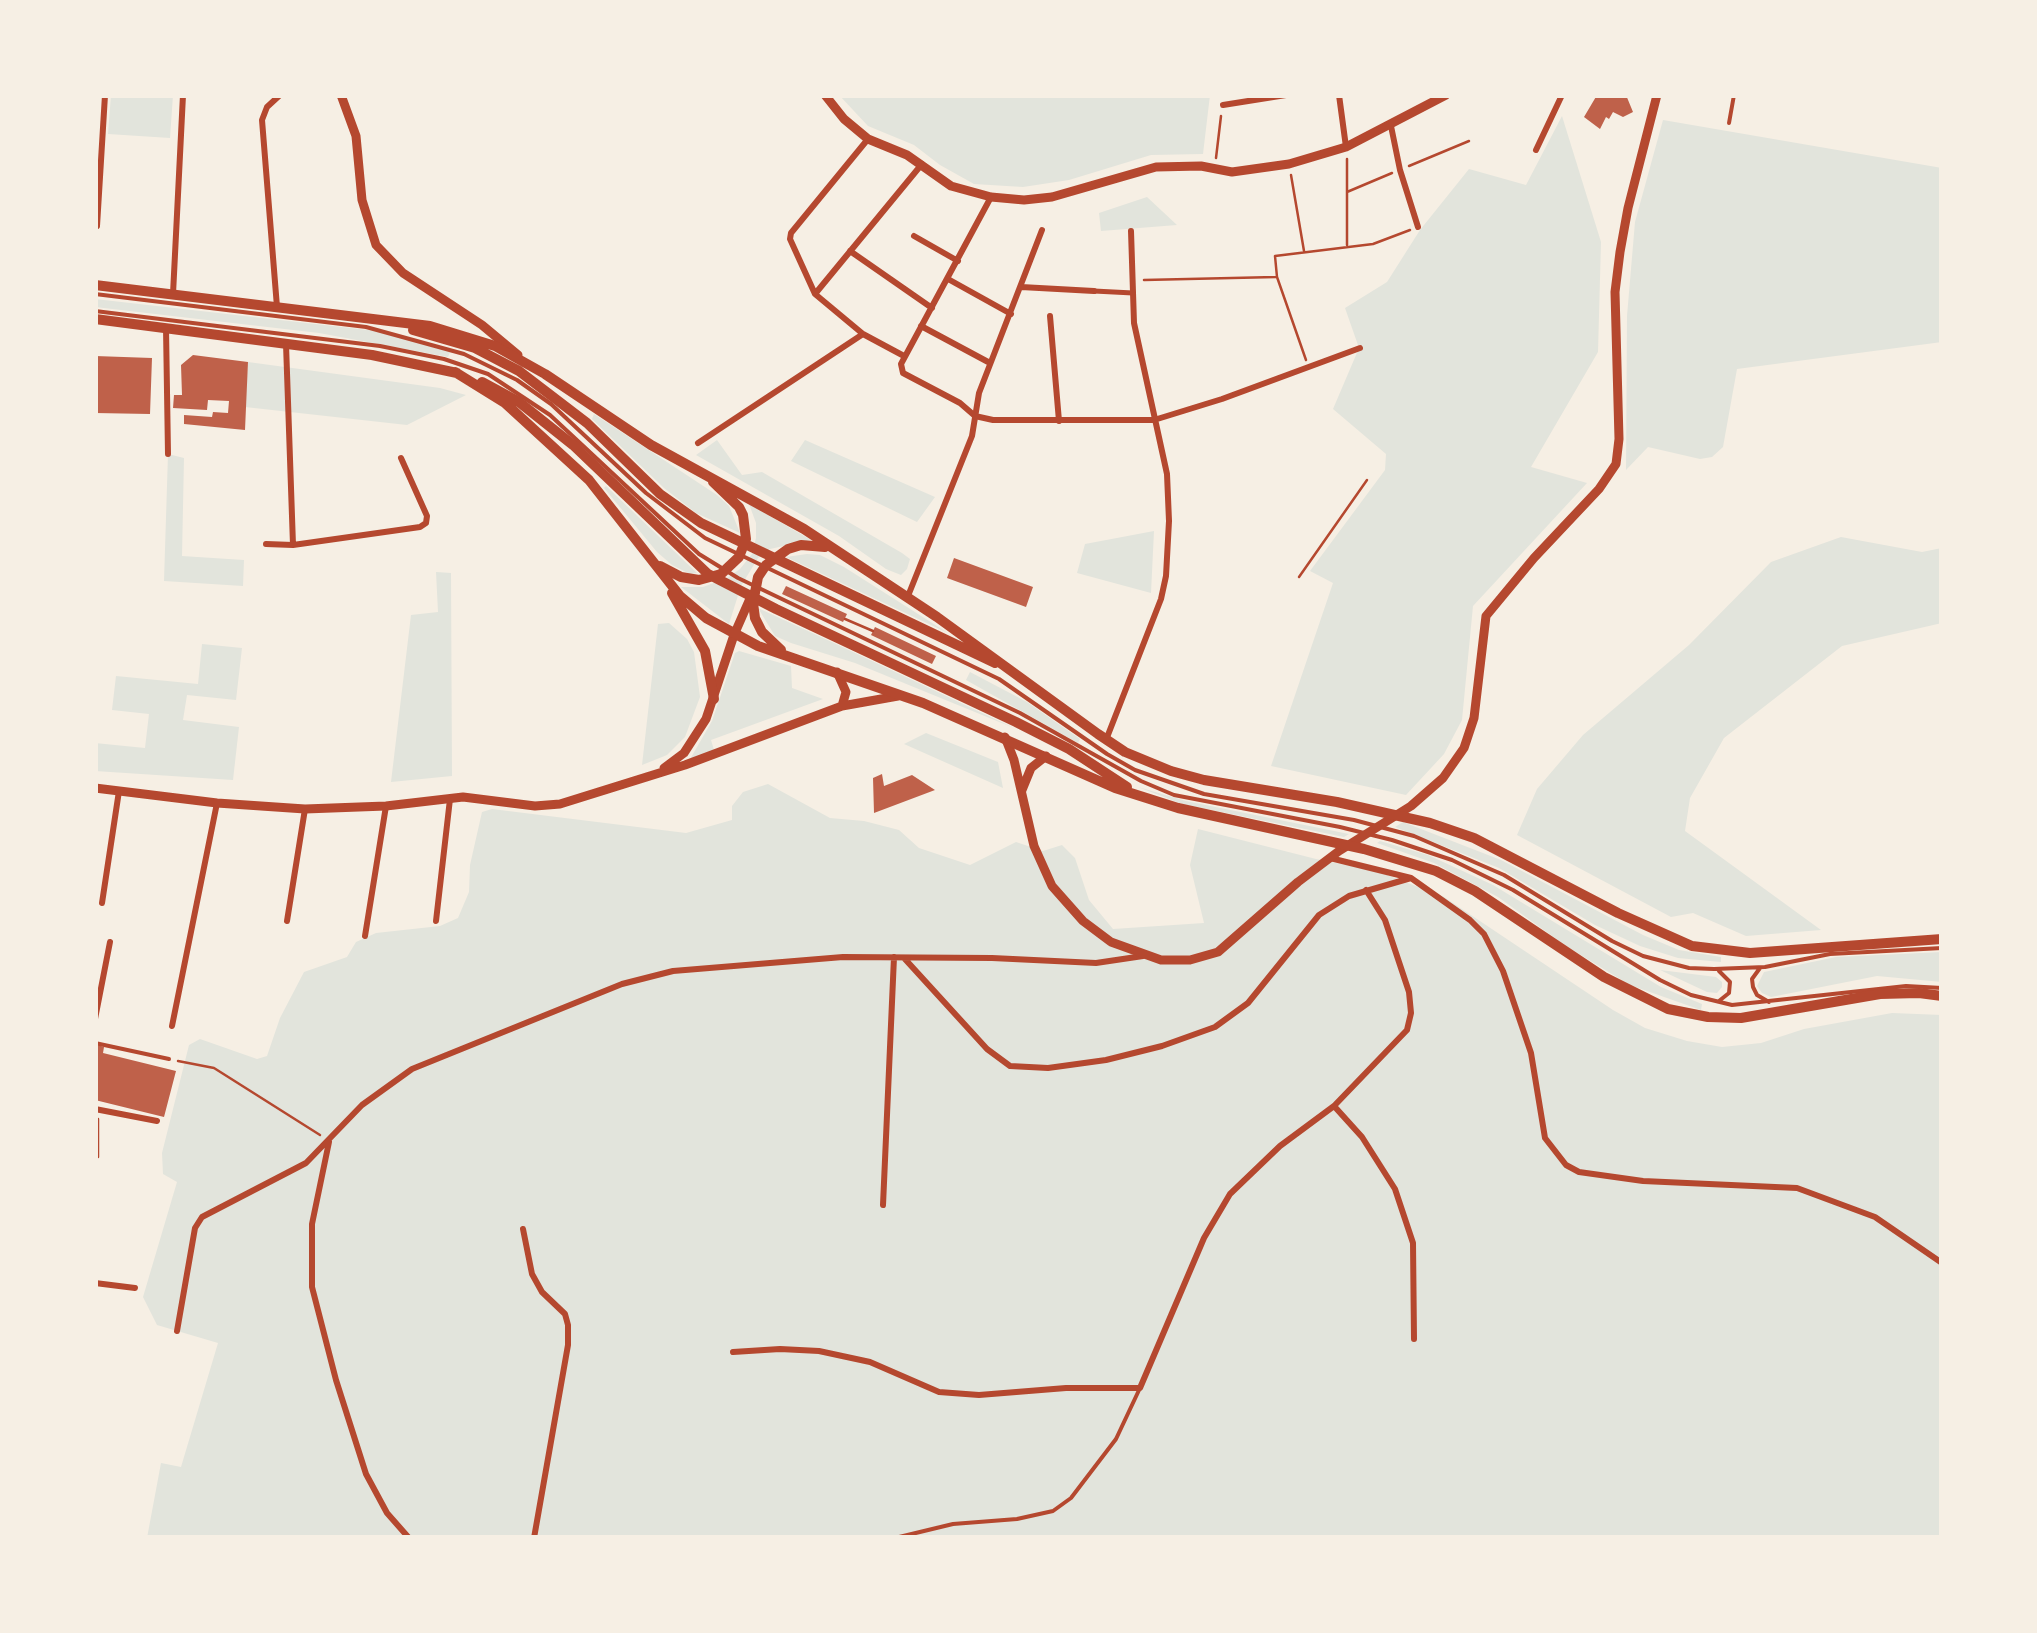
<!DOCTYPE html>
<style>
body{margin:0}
#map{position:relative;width:2037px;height:1633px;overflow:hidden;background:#f6efe4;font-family:"Roboto Condensed",sans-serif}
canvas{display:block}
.frame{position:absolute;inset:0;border:98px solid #f6efe4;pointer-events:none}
</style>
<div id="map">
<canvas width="2037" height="1633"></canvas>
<div class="frame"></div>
</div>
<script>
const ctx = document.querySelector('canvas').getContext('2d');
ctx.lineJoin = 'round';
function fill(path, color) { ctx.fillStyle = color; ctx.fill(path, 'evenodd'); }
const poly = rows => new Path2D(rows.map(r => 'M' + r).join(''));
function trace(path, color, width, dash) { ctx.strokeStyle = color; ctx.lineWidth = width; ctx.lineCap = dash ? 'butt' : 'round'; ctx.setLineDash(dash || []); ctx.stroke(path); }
const green = poly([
 [111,95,173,95,170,138,108,134],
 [839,95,1210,95,1203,154,1151,155,1069,180,1023,187,974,184,940,165,914,145,868,126],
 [1562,116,1601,242,1598,352,1531,467,1587,483,1473,606,1462,720,1444,754,1406,795,1271,766,1333,583,1310,571,1385,470,1386,454,1333,409,1359,348,1345,308,1387,282,1420,230,1469,169,1526,185],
 [1663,120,1942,168,1942,342,1737,369,1723,447,1712,457,1700,459,1648,447,1626,470,1627,316,1635,222],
 [1147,197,1177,225,1101,231,1099,213],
 [95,299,377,331,450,352,448,357,319,333,95,307],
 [248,362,440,388,466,395,407,425,245,407],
 [594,414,717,495,729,506,740,533,696,513,664,488,592,419],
 [717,440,742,475,762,472,902,553,910,559,907,569,901,575,886,569,839,536,696,455],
 [805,440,935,497,917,522,791,461],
 [168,454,184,458,182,556,244,560,243,586,164,581],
 [606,486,697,573,690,574,672,565,657,552,604,488],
 [749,504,811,540,770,549,758,558,741,586,729,624,681,587,703,587,727,578,740,569,752,554,756,538,756,523],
 [1154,531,1151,593,1077,573,1085,544],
 [1841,537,1922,552,1942,548,1942,623,1842,646,1724,738,1690,798,1685,831,1821,930,1746,936,1693,913,1671,917,1517,835,1537,789,1583,735,1689,645,1771,562],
 [807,554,820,555,844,567,948,633,786,557],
 [436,572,451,573,452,776,391,782,411,615,438,612],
 [758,608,834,643,1014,728,855,663,791,643,775,636],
 [669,623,687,639,694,652,700,697,685,737,667,755,642,765,658,624],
 [202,644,242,648,236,700,187,695,183,720,239,727,233,780,95,771,95,743,145,748,149,714,112,710,116,676,198,684],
 [739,651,791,666,792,688,823,699,711,740,714,750,689,761,712,721,735,653],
 [970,672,1027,702,1080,739,1078,743,966,680],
 [926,733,998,762,1003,788,904,744],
 [768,784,830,818,864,821,899,830,919,848,970,865,1016,842,1043,851,1062,845,1075,858,1089,900,1113,929,1204,923,1190,865,1198,829,1316,859,1377,871,1444,897,1613,1010,1645,1028,1687,1041,1722,1047,1761,1043,1804,1029,1892,1013,1942,1015,1942,1538,147,1538,161,1463,181,1467,218,1343,157,1325,143,1297,177,1182,163,1174,162,1153,189,1045,200,1039,257,1059,267,1056,280,1018,304,972,347,957,356,942,376,933,440,926,458,918,469,892,470,865,482,812,492,809,686,833,732,820,732,806,743,792],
 [1138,787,1186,801,1349,834,1344,837,1182,804],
 [1403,822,1501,860,1643,935,1679,950,1721,957,1721,962,1678,958,1640,946,1595,925,1499,868,1395,827],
 [1380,841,1428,855,1493,885,1661,987,1702,1004,1701,1010,1630,985,1566,946,1498,897,1434,863,1377,843],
 [1942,952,1942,982,1877,976,1771,997,1762,993,1757,986,1764,972,1836,957],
 [1660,970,1716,977,1722,982,1722,987,1717,993,1707,992]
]);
const building = poly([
 [1597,95,1626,95,1633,112,1623,117,1613,112,1609,119,1606,117,1600,129,1584,117],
 [193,355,248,362,245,430,184,424,184,415,212,417,213,412,228,413,229,401,208,400,207,410,173,408,174,395,182,395,181,365],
 [95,356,152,358,150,414,95,413],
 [954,558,1033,587,1026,607,947,578],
 [786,586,847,614,843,622,782,594],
 [875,627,936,656,932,664,871,635],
 [882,774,884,786,912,775,935,790,874,813,873,778],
 [95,1044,104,1047,103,1053,176,1071,164,1117,95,1100]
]);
const path = poly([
 [1216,158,1221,116],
 [1347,159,1347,245],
 [1409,166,1469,141],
 [1291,175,1304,251],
 [1347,192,1392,173],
 [1144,280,1276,277],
 [1306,360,1277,277,1275,256,1373,244,1410,230],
 [1299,577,1367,480],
 [845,619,873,631],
 [178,1061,214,1068,320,1135],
 [98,1157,98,1119]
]);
const service = poly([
 [1729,123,1734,95],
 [95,294,366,327,464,354,517,380,551,404,646,493,705,538,999,679,1107,754,1135,770,1204,794,1354,820,1414,836,1504,875,1612,941,1643,956,1689,968,1714,969,1765,967,1830,954,1942,948],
 [95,311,380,346,444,359,488,374,550,415,699,554,738,578,1020,713,1141,781,1174,795,1340,827,1392,840,1452,860,1513,890,1660,980,1691,995,1732,1005,1906,986,1942,988],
 [1760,968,1752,979,1753,987,1757,995,1769,1002],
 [1719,971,1730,982,1729,993,1719,1001],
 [95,1043,169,1059],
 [895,1538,953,1524,1017,1519,1053,1511,1071,1498,1116,1439,1140,1388]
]);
const pedestrian = poly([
 [1094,291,1133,293]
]);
const minor = poly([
 [1339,95,1346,147],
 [1223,105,1286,95],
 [1391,126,1400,170,1418,227],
 [868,139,791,233,790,239,815,294,863,334,904,356],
 [1536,150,1562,95],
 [991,197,901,364,903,373,960,403,975,416,993,420,1154,420,1222,399,1360,348],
 [97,226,105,95],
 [914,236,958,261],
 [850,251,932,308],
 [948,279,1011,314],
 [1021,287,1094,291],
 [173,294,183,95],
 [815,294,922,164],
 [277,307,262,120,267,107,280,95],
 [1050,316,1059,421],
 [921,326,990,363],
 [166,328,168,454],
 [286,344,293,545],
 [698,443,863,334],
 [266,544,293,545,420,527,426,523,427,516,401,458],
 [908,596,972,436,979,393,1042,230],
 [1106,740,1161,599,1166,576,1169,521,1167,474,1134,323,1131,231],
 [1330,858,1411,878,1470,920,1484,934,1503,971,1531,1053,1545,1138,1566,1165,1579,1172,1643,1181,1797,1188,1875,1217,1942,1263],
 [102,903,119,791],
 [287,921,305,809],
 [436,921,450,799],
 [365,936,386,806],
 [904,958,987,1049,1010,1066,1048,1068,1106,1060,1162,1046,1215,1027,1248,1003,1319,915,1349,896,1411,878],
 [95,1019,110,942],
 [172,1026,217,803],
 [1334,1106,1362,1137,1395,1189,1413,1243,1414,1339],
 [95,1109,157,1121],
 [329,1142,312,1224,312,1287,336,1380,366,1474,387,1513,409,1538],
 [883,1205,894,957],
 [523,1229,532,1274,542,1292,565,1314,568,1325,568,1345,534,1538],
 [95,1283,135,1288],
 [177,1331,195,1228,202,1217,306,1163,362,1105,412,1069,622,984,673,971,843,957,992,958,1096,963,1143,956],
 [733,1352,780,1349,819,1351,870,1362,939,1392,979,1395,1066,1388,1140,1388,1204,1238,1230,1194,1280,1146,1334,1106,1407,1030,1411,1013,1409,992,1385,920,1366,890]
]);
const tertiary = poly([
 [341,95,356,136,362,200,376,245,403,273,482,325,518,355],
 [825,95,844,119,868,139,907,155,951,186,991,197,1024,200,1052,197,1156,167,1201,166,1232,172,1289,164,1346,147,1446,95],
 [837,672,846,692,842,706],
 [1005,737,1014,760,1034,846,1052,886,1083,921,1111,942,1161,960,1190,960,1218,952,1298,882,1339,851,1411,806,1443,778,1464,748,1474,718,1486,616,1534,558,1599,489,1616,464,1619,439,1615,292,1620,252,1628,208,1657,95],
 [664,768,684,753,706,719,734,635,752,594],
 [95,788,217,803,305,809,386,806,463,797,535,806,560,804,685,765,842,706,898,696],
 [1022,790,1031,768,1046,756]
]);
const primary = poly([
 [95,285,430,326,495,346,545,374,651,445,804,529,937,617,1098,734,1125,752,1171,771,1204,780,1337,802,1430,823,1474,838,1618,913,1692,946,1750,953,1942,939],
 [95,319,372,355,457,373],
 [413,330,475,348,519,371,587,423,660,494,701,523,995,663],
 [455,372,505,403,589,480,680,596,706,618,758,646,923,703,1115,788,1178,808,1364,849,1436,871,1475,891,1604,977,1668,1009,1708,1017,1741,1018,1880,994,1919,993,1942,996],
 [482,382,519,402,573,445,708,574,776,609,1016,722,1069,749,1127,787],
 [660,566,681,577,699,580,721,574,739,557,746,539,743,515,739,507,713,482],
 [672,593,705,651,714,699],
 [781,650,762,632,755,618,753,603,758,577,766,565,788,549,801,545,825,547]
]);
fill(green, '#e2e4dc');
fill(building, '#bf614a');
trace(path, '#b5482f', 2.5);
trace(service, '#b5482f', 4);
trace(pedestrian, '#b5482f', 5);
trace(minor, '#b5482f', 6);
trace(tertiary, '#b5482f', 9);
trace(primary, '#b5482f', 10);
</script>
